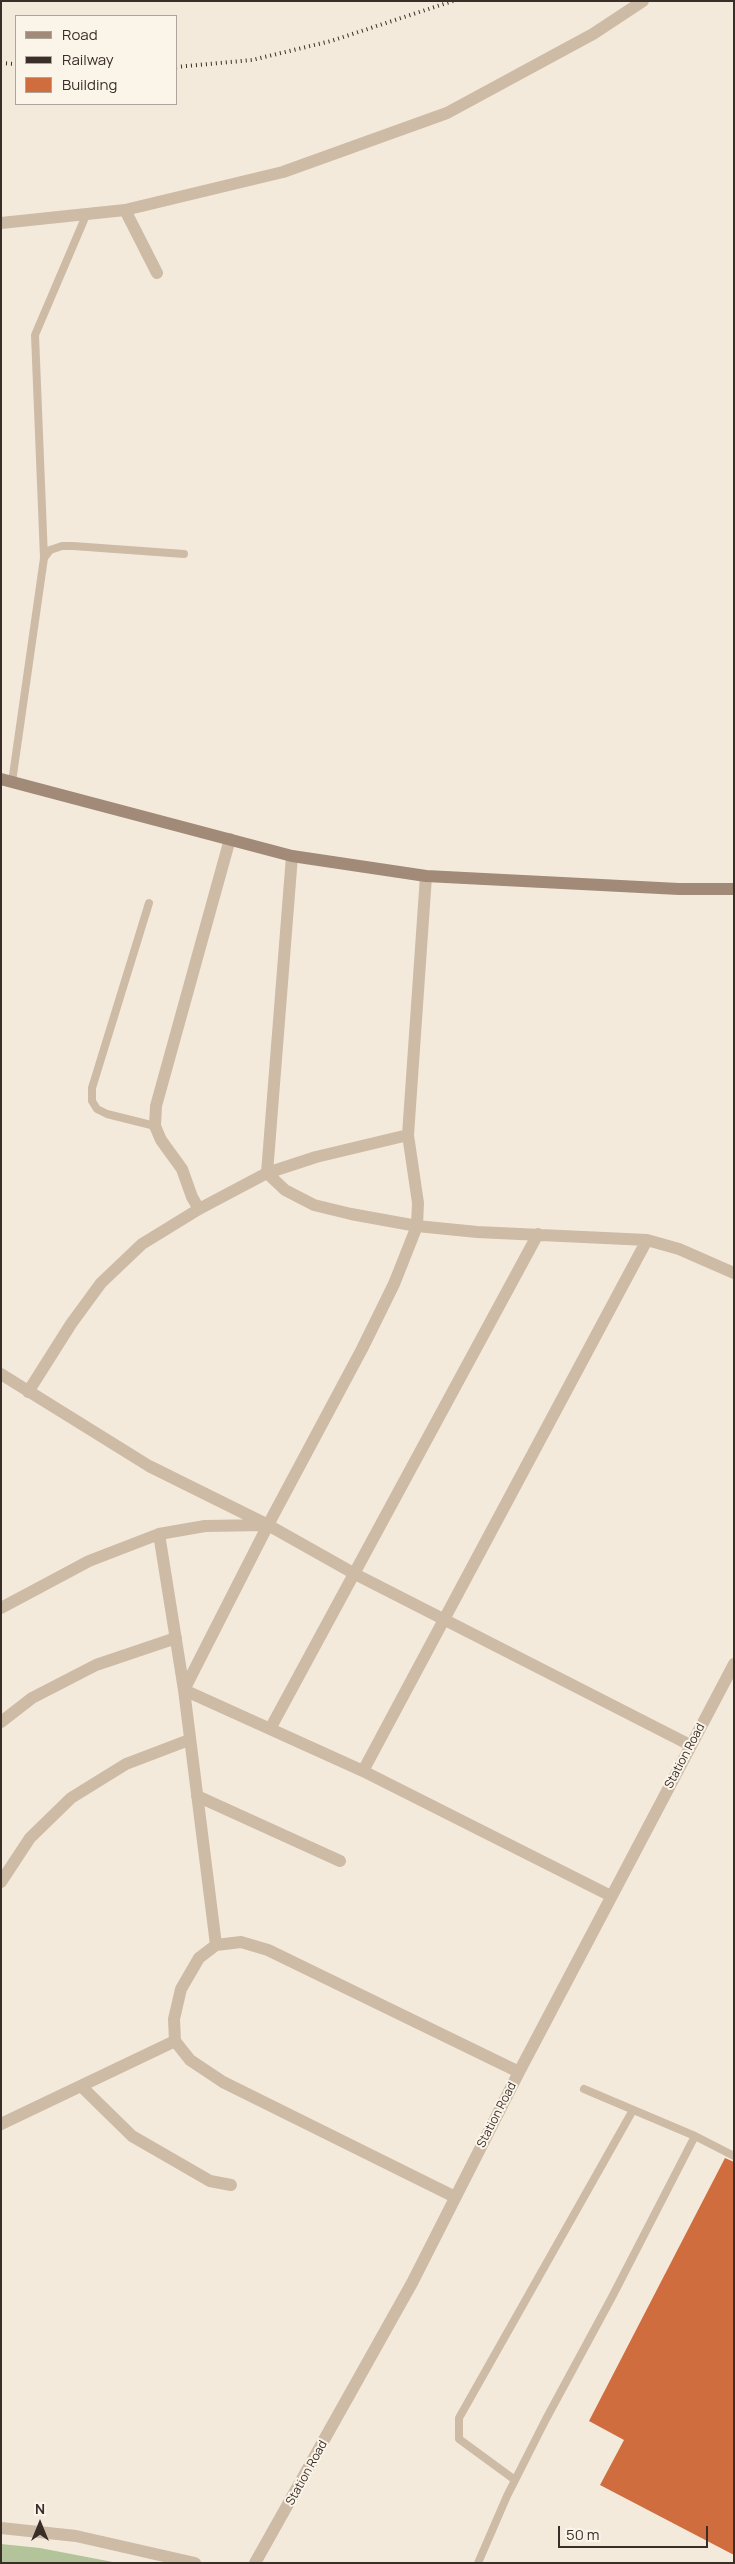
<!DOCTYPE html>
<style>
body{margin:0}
#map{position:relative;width:735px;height:2564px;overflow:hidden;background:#f4eadb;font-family:Manrope,sans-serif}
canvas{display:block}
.frame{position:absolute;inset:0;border:2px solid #392e28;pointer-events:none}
.legend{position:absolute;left:15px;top:15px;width:162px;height:90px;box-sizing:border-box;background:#fbf4e8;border:1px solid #ada59b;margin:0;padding:6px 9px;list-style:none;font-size:15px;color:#392e28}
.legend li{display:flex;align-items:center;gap:10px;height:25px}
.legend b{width:25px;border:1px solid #ada59b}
.north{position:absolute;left:15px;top:2499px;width:50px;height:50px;-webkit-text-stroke:4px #fbf4e8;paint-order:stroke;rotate:0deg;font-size:14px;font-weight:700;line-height:20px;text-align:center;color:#392e28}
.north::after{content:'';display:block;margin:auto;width:18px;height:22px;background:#392e28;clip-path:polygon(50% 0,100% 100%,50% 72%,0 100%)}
.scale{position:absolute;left:558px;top:2526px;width:150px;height:22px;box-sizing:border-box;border:2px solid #392e28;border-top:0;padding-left:6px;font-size:15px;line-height:18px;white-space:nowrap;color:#392e28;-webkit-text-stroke:4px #fbf4e8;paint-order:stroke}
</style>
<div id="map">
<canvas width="735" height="2564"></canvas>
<div class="frame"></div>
<ul class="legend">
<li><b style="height:6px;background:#a18a77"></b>Road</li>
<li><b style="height:6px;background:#392e28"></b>Railway</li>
<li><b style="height:14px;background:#cf6d3e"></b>Building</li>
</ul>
<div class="north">N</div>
<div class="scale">50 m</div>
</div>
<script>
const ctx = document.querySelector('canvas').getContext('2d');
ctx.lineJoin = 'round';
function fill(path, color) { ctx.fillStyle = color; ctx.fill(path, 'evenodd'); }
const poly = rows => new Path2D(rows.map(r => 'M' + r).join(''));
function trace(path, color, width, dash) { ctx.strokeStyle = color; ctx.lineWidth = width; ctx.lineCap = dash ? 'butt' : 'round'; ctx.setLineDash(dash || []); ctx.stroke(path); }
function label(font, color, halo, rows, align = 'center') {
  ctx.font = font + ' Manrope,sans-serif'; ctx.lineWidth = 4; ctx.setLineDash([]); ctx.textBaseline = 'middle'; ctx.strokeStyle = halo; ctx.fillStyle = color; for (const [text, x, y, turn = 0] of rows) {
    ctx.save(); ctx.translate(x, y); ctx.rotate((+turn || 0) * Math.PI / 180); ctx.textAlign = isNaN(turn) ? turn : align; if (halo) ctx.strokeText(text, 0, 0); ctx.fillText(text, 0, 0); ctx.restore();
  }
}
const green = poly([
 [1,2544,40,2548,118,2563,1,2563]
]);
const building = poly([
 [725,2158,734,2162,734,2555,600,2485,624,2440,589,2421]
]);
const lane = poly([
 [44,558,35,335,87,213],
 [12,782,44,558,50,550,62,546,73,546,184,554],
 [149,903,92,1088,92,1101,97,1109,107,1114,155,1126],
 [584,2089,695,2136,734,2156],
 [515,2480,459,2439,459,2418,633,2110],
 [478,2563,507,2496,546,2419,612,2297,695,2136]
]);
const street = poly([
 [125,210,157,273],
 [1,223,125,210,283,172,447,113,593,34,643,1],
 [292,856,267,1173,285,1190,314,1205,351,1214,417,1226,477,1232,647,1240,679,1249,734,1273],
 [426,876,408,1135,418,1203,417,1226,394,1284,362,1349,268,1525,184,1690,363,1771,611,1896],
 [199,1209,192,1197,182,1169,161,1140,155,1126,156,1106,230,839],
 [1,1374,149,1466,268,1525,355,1574,690,1745],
 [28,1392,71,1324,101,1283,142,1244,199,1209,267,1173,316,1157,408,1135],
 [159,1534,184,1690,216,1945],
 [1,1608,89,1561,159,1534,205,1526,266,1525],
 [1,1722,32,1698,96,1665,176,1638],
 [270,1729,538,1234],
 [363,1771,647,1240],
 [197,1796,340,1861],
 [1,1882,30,1838,71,1798,126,1764,189,1740],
 [81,2086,132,2136,210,2181,231,2185],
 [1,2124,175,2041],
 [455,2197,223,2082,190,2060,175,2041,174,2019,181,1989,199,1958,216,1945,241,1942,268,1950,519,2072],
 [1,2528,76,2536,195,2563],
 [255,2563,412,2283,519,2072,734,1664]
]);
const secondary = poly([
 [1,779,292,856,426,876,679,889,734,889]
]);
const rail = poly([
 [1,63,16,64],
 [176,67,252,60,331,41,453,1]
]);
const streetNames = [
 ["Station Road",685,1756,-62],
 ["Station Road",497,2115,-63],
 ["Station Road",307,2473,-61]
];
fill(green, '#b3c49a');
fill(building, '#cf6d3e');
trace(lane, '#cdbba6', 8);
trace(street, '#cdbba6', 12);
trace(secondary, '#a18a77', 12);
trace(rail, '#392e28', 4, [1, 4]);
label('12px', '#392e28', '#fbf4e8', streetNames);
</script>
